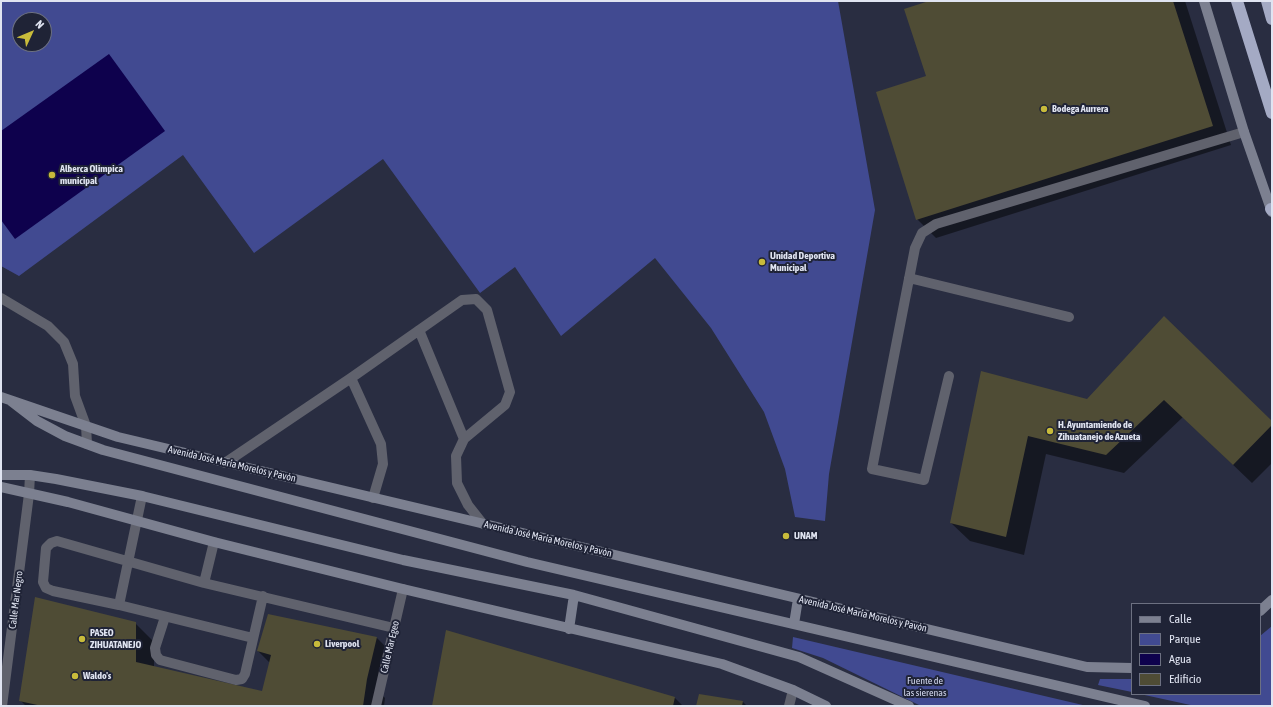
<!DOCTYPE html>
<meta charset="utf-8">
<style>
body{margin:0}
#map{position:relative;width:1273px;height:707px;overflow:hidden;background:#292d41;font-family:"Asap Condensed",sans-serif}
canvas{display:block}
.frame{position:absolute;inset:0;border:2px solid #e0e4f1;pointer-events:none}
.legend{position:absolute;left:1131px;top:603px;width:130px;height:92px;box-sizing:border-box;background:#1f2336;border:1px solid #6c7081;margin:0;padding:5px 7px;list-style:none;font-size:12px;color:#e0e4f1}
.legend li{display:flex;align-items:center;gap:8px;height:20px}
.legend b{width:20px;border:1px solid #6c7081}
.north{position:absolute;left:12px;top:12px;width:40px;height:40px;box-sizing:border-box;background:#1f2336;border:1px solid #6c7081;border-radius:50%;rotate:46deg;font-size:11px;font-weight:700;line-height:16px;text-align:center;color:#e0e4f1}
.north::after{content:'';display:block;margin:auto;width:14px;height:18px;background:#c8bb3b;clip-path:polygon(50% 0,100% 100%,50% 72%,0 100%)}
</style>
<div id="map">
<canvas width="1273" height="707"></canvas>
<div class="frame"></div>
<ul class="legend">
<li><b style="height:5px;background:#7c8090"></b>Calle</li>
<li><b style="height:11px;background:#414a91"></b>Parque</li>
<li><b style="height:11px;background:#0e014d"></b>Agua</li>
<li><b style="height:11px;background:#4f4c35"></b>Edificio</li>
</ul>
<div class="north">N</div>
</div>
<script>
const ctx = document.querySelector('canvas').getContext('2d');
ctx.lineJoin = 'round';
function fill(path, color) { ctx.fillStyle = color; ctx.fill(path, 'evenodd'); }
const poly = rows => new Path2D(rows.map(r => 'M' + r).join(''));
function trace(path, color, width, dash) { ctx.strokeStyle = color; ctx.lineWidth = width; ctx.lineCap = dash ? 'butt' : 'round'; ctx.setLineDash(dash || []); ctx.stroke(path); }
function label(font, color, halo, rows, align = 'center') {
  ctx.font = font + ' "Asap Condensed",sans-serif'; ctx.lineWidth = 4; ctx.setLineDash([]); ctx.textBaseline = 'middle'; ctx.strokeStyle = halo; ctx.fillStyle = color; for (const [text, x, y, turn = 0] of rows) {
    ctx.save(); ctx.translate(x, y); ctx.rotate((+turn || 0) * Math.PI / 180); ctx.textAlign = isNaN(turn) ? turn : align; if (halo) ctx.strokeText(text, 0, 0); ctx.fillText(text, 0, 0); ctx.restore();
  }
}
const green = poly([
 [1,1,838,1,875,210,829,474,825,521,795,517,785,469,764,412,711,328,655,258,561,336,515,267,480,293,383,159,254,253,183,155,19,276,1,266],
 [20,20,44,20,44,44,20,44],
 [1272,626,1272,706,1195,706,1140,694,1260,694,1260,636],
 [793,637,1087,706,921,706,823,658,792,648],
 [1100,679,1132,679,1132,692,1098,685]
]);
const water = poly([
 [109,54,165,131,15,239,1,220,1,131]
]);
const shadow = poly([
 [932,1,1185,1,1231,145,936,238,917,219],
 [1164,318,1272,423,1272,463,1252,483,1183,417,1124,473,1046,454,1024,555,970,541,951,523,982,372,1087,400],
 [135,623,154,642,154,667,263,692,270,663,258,651,376,637,391,652,381,694,385,698,384,706,26,706,20,700],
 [675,698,683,706,433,706],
 [743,702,747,706,697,706]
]);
const building = poly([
 [929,1,1173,1,1213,126,916,220,876,92,926,76,904,9],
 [1164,316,1272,421,1272,425,1233,465,1164,400,1106,455,1028,436,1006,537,950,523,981,371,1087,399],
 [35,597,136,622,136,662,262,691,271,655,257,651,268,614,377,637,367,679,363,706,42,706,19,701],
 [446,630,675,697,673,706,432,706],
 [699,694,743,701,742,706,696,706]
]);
const lane = poly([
 [909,278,1069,317],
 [1,298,48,326,64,342,73,364,75,396,86,426,87,444],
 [419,330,464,439],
 [949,376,924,480,872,469,915,248,922,233,936,224,1244,132],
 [351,378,381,444,383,464,373,498],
 [225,463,351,378,462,300,476,299,487,310,510,392,505,405,464,439,456,456,457,483,468,505,483,524],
 [204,583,214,542],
 [119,605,142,496],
 [165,617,155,648,156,655,160,660,236,680,242,679,245,674,263,596],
 [253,638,119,605,53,591,46,588,43,582,46,548,51,543,57,541,204,583,394,628]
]);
const street = poly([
 [2,706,29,494,30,475],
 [376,706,403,589],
 [789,706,793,690]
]);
const secondary = poly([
 [1204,1,1244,132,1272,212],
 [1,397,118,437,1087,667,1132,668],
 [11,401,37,421,65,436,103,450,527,562,1145,706],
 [1,475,30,475,56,479,142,496,403,560,574,595,799,657,909,706],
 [1,487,68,502,214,542,403,589,722,664,793,690,826,706],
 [1260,611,1272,600],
 [794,624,798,599],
 [569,629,574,595]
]);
const highway = poly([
 [1237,1,1272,113],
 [1267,1,1272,19],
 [1271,209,1272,210]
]);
const markers = [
 [1044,109,4,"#c8bb3b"],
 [52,175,4,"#c8bb3b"],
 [762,262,4,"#c8bb3b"],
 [1050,431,4,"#c8bb3b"],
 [786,536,4,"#c8bb3b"],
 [82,639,4,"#c8bb3b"],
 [317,644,4,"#c8bb3b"],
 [75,676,4,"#c8bb3b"]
];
const poiNames = [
 ["Bodega Aurrera",1052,109],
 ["Alberca Olimpica",60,169],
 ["municipal",60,181],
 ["Unidad Deportiva",770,256],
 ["Municipal",770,268],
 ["H. Ayuntamiendo de",1058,425],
 ["Zihuatanejo de Azueta",1058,437],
 ["UNAM",794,536],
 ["PASEO",90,633],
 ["ZIHUATANEJO",90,645],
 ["Liverpool",325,644],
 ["Waldo's",83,676]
];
const streetNames = [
 ["Avenida José María Morelos y Pavón",232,464,13],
 ["Avenida José María Morelos y Pavón",548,539,13],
 ["Calle Mar Negro",16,600,-83],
 ["Avenida José María Morelos y Pavón",863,614,13],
 ["Calle Mar Egeo",390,647,-77]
];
const parkNames = [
 ["Fuente de",925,681],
 ["las sierenas",925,693]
];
fill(green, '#414a91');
fill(water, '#0e014d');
fill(shadow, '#0007');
fill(building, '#4f4c35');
trace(lane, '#60626d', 10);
trace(street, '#60626d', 10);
trace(secondary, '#7c8090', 10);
trace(highway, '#a4aac4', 12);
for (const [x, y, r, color] of markers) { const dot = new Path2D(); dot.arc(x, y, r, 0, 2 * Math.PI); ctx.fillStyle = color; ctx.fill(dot); trace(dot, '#1f2336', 1.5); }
label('bold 10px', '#e0e4f1', '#1f2336', poiNames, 'left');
label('10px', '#e0e4f1', '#1f2336', streetNames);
label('10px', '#d1d6ec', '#1f2336', parkNames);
</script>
